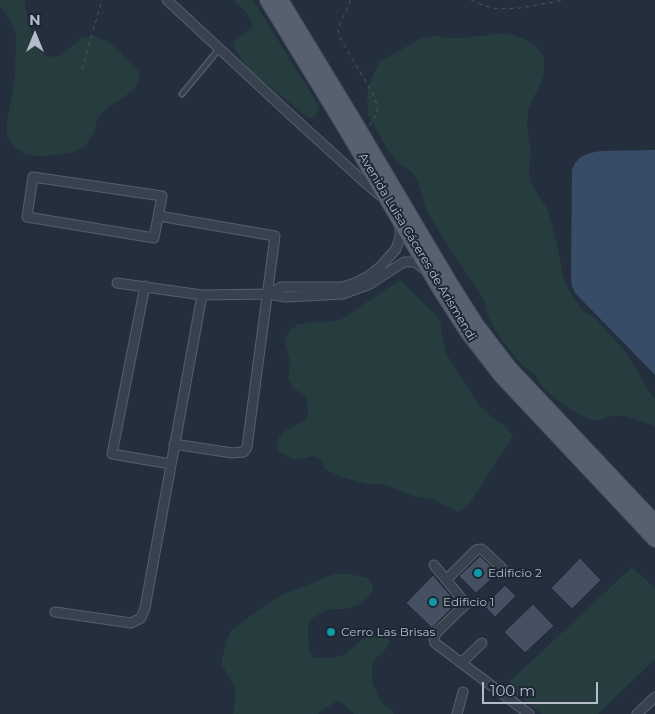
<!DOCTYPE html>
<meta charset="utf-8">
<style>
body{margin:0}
#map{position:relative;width:655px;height:714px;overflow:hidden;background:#242f3e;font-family:Montserrat,sans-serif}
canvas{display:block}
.north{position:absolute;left:10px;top:10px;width:50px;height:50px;-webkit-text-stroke:4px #1d2633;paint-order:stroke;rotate:0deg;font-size:14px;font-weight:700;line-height:20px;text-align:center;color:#b4bcc9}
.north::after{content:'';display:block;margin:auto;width:18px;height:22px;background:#b4bcc9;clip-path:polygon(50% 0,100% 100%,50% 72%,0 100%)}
.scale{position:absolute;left:482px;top:682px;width:116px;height:22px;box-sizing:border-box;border:2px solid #b4bcc9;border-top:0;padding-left:6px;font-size:15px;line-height:18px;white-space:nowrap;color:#b4bcc9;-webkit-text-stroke:4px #1d2633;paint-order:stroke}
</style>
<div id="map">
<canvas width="655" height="714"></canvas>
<div class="north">N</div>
<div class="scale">100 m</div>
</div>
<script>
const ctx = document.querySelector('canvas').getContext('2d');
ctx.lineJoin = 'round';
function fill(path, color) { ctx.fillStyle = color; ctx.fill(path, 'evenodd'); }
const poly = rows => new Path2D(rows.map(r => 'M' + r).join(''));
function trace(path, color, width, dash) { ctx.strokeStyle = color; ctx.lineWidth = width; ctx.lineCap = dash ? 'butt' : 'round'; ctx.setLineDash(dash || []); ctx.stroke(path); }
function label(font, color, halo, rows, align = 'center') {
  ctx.font = font + ' Montserrat,sans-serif'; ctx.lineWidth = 4; ctx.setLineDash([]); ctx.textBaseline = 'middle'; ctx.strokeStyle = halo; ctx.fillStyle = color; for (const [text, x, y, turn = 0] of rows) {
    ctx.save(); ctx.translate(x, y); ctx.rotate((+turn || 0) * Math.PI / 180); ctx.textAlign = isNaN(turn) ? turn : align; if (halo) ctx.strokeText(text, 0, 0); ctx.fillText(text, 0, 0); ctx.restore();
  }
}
const green = poly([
 [0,0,25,0,27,19,31,32,46,57,59,56,82,38,95,36,108,42,119,51,140,73,137,86,124,97,108,107,98,117,93,134,86,146,72,153,57,155,42,156,27,155,15,147,7,136,7,121,15,78,16,35,11,21,0,6],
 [233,0,253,0,317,103,318,112,313,117,308,118,249,69,236,51,233,44,237,39,250,30,253,24,246,12],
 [494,34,507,34,522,38,535,46,544,57,544,71,540,86,533,98,528,112,527,127,531,155,529,169,531,184,547,208,557,245,563,275,567,287,583,311,596,319,625,351,647,388,655,399,655,426,626,416,609,416,596,421,580,415,567,407,553,397,542,387,534,374,522,365,503,342,495,330,488,316,484,301,477,289,453,254,427,212,419,184,412,172,398,163,389,152,368,115,367,101,368,87,379,62,420,39,435,35,449,38,464,38],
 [400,280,437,316,441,323,442,337,447,355,474,398,480,406,492,417,504,425,513,436,470,503,464,509,458,512,432,499,416,497,389,486,380,484,366,484,345,478,324,469,323,463,319,458,312,456,297,460,291,458,278,451,277,444,279,437,285,431,305,420,308,414,307,399,302,393,296,390,291,385,288,377,291,364,285,343,286,336,290,330,297,325,306,323,329,322,342,319],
 [632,567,655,588,655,659,598,714,542,714,505,686],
 [335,574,350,574,367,578,372,583,373,590,370,596,359,604,346,609,330,609,324,611,311,619,308,625,309,650,313,657,315,658,329,658,337,657,345,654,363,639,379,634,386,636,389,642,386,649,375,659,372,666,372,682,379,698,384,704,390,708,394,714,354,714,344,704,337,701,324,709,318,714,233,714,236,695,234,685,222,665,222,658,228,637,232,630,249,617,280,596]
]);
const water = poly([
 [655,150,655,375,575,293,572,286,571,278,572,170,575,163,581,157,590,153,601,151]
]);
const building = poly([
 [480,556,498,573,476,593,459,576,480,556],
 [580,558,601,580,572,609,551,588,580,558],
 [433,575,457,603,432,628,406,603,433,575],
 [505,585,516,596,495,617,484,606,505,585],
 [533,604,554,626,525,653,504,632,533,604]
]);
const path = poly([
 [350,0,349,5,341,21,338,29,340,38,373,94,377,105,377,113,373,121,369,126],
 [471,0,485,6,498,9,520,8,564,0],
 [82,69,102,0]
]);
const service = poly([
 [182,94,219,49]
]);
const minor = poly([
 [167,0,294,118,360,178,381,196],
 [33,177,162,196,154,238,27,217,33,177],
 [159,216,275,236,247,447,244,452,232,453,174,444],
 [117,283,202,295],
 [145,286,112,454,171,464],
 [268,294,281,287,342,287,355,283,367,277,381,266,396,249,400,237,400,226],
 [434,565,466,604,436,633,434,639,435,643,529,714],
 [446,580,476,550,481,549,484,551,502,568],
 [55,612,131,623,141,618,145,608,202,295,268,294,286,297,343,294,370,284,404,262,415,262,424,269],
 [461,663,482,643],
 [457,714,463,692],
 [637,714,655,697]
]);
const primary = poly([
 [267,0,342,123,440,290,467,332,501,376,655,540],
 [281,0,352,117,451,284,477,325,510,368,655,522]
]);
const markers = [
 [478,573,5,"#0f9aa8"],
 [433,602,5,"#0f9aa8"],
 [331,632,5,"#0f9aa8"]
];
const streetNames = [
 ["Avenida Luisa Cáceres de Arismendi",417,247,59]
];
const poiNames = [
 ["Edificio 2",488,573],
 ["Edificio 1",443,602],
 ["Cerro Las Brisas",341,632]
];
fill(green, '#263c3f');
fill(water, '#394c67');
fill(building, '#455162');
trace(building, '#1f2835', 1);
trace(service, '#565f6c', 7);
trace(minor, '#565f6c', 11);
trace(primary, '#414a57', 16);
trace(path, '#44595c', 1, [4, 4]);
trace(service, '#38414e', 4.5);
trace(minor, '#38414e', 9);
trace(primary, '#56606e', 14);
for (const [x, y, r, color] of markers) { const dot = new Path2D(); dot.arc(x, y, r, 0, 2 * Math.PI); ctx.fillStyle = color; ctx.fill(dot); trace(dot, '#1d2633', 2); }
label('12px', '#b4bcc9', '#1d2633', streetNames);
label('12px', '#b4bcc9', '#1d2633', poiNames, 'left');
</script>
